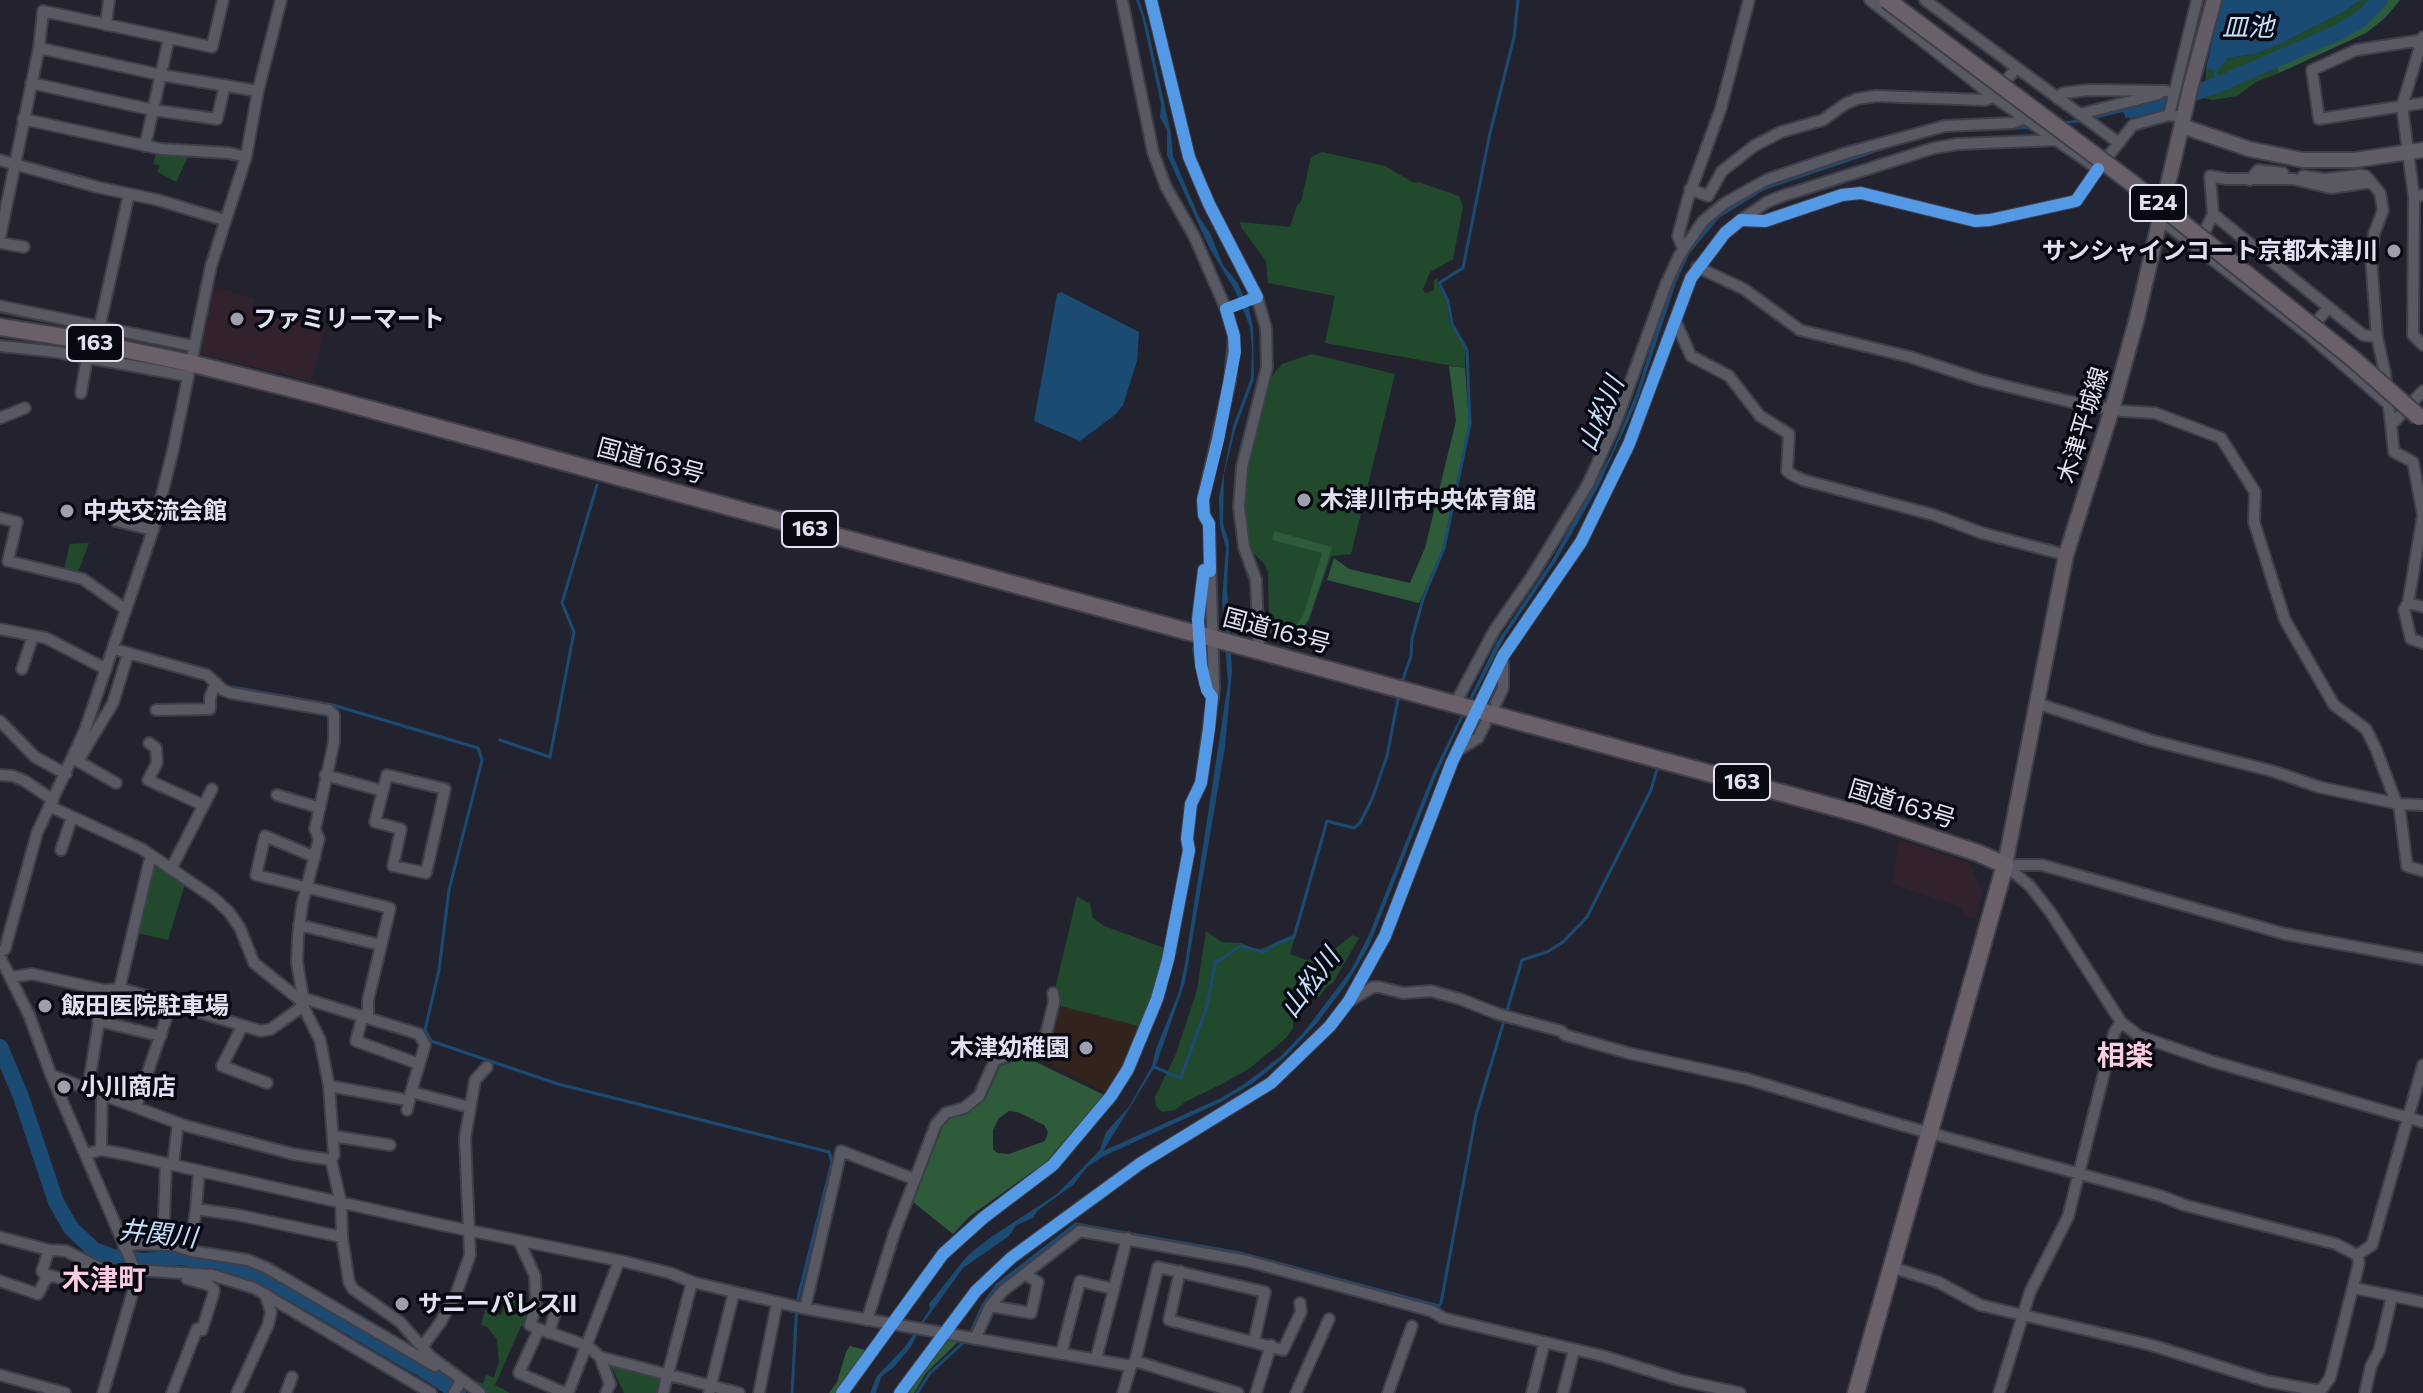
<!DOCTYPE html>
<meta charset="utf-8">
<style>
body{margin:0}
canvas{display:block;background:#232330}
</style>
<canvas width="2423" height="1393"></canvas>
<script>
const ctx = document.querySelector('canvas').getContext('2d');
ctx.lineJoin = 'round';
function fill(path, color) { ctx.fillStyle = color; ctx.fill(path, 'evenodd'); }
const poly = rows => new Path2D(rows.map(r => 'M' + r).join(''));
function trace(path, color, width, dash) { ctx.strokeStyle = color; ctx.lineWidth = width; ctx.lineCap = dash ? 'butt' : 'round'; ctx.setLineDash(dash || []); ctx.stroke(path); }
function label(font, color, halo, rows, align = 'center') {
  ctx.font = font + ' Commissioner,"Noto Sans JP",sans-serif'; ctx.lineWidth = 7; ctx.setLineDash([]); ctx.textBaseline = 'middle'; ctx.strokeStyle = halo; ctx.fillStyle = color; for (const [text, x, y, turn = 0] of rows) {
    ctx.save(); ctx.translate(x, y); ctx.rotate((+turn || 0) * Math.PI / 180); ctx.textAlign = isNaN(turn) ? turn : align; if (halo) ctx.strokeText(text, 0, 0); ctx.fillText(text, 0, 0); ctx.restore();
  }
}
const commercial = poly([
 [212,286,254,299,252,311,325,330,311,381,198,353],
 [1899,840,1969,863,1983,892,1976,918,1962,915,1963,908,1892,884]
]);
const education = poly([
 [1061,1006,1142,1027,1108,1093,1040,1060,1033,1053,1046,1043]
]);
const green = poly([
 [2361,0,2374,0,2359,14,2340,25,2206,85,2206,68,2211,69,2228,58,2255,54,2278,45,2343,12],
 [2276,65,2279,73,2256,82,2237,96,2213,100,2202,98],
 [156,152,189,155,176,182,158,172,159,165,153,164],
 [1322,152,1385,166,1414,183,1418,182,1459,196,1463,207,1453,259,1430,272,1423,289,1425,293,1434,290,1434,280,1438,278,1437,283,1447,302,1449,319,1465,348,1465,368,1325,343,1335,296,1268,283,1266,261,1241,227,1240,222,1290,227,1297,205,1301,202,1311,157],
 [1312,354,1395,374,1351,554,1331,556,1309,619,1290,645,1279,642,1269,630,1268,572,1265,565,1247,546,1244,508,1246,472,1268,381,1282,364],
 [89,543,78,572,64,569,70,544],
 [152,860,185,884,168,940,133,932],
 [1077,896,1090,904,1093,918,1104,926,1167,949,1159,988,1142,1027,1061,1006,1059,996,1054,994],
 [1206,931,1222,942,1241,943,1259,950,1292,935,1294,940,1290,954,1306,960,1325,957,1352,935,1359,938,1333,983,1327,986,1319,997,1308,997,1293,1015,1293,1028,1286,1038,1250,1068,1224,1083,1185,1102,1175,1110,1162,1112,1156,1106,1155,1097,1176,1054,1197,990],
 [507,1297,534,1307,528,1327,521,1326,495,1385,510,1393,485,1393,464,1380,468,1378,483,1384,486,1375,494,1377,499,1362,497,1339,487,1327,481,1325,485,1310,501,1315],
 [611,1365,658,1377,662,1383,660,1393,624,1393]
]);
const forest = poly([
 [2387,0,2400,0,2385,18,2366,33,2279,73,2276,65,2355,28],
 [1449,366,1465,368,1469,423,1443,549,1419,603,1327,580,1334,558,1349,569,1410,583,1425,548,1456,421],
 [1274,531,1332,547,1309,619,1290,645,1279,642,1270,632,1289,634,1303,616,1322,553,1272,540],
 [1032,1056,1038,1063,1104,1095,1046,1162,970,1216,953,1234,913,1202,943,1126,951,1117,968,1113,986,1098,1000,1066],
 [1009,1111,1018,1112,1044,1125,1048,1132,1045,1141,1009,1154,997,1153,993,1149,993,1130,999,1118],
 [947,1339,960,1340,926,1373,914,1393,904,1393],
 [850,1346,868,1351,837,1393,829,1393,837,1382,846,1352]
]);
const water = poly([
 [1136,0,1139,0,1147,24,1171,134,1173,156,1199,217,1210,233,1223,265,1237,282,1249,309,1253,327,1254,379,1236,427,1224,474,1223,523,1229,543,1227,587,1232,671,1225,747,1185,982,1156,1065,1103,1151,1221,1098,1243,1085,1281,1056,1304,1032,1351,970,1369,935,1433,773,1497,642,1552,560,1611,454,1636,394,1673,277,1705,227,1734,202,1753,192,1909,138,1945,130,2027,126,2076,120,2149,102,2153,112,2125,118,2126,113,2123,112,2081,122,2029,129,1945,132,1913,140,1764,190,1719,218,1689,254,1676,283,1636,404,1598,487,1556,561,1504,638,1460,723,1436,776,1369,946,1347,983,1317,1023,1286,1056,1253,1083,1219,1103,1104,1156,1088,1166,1073,1185,1037,1211,1033,1218,1016,1225,1009,1236,963,1268,924,1322,910,1348,894,1367,881,1377,876,1393,870,1393,877,1376,905,1347,930,1309,929,1304,968,1255,991,1237,1057,1194,1100,1150,1106,1132,1129,1107,1152,1066,1156,1049,1179,992,1185,964,1228,683,1222,601,1226,548,1220,526,1219,497,1233,426,1251,378,1252,350,1250,327,1236,292,1209,247,1167,155,1167,130,1160,117,1161,104,1142,16],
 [2222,0,2361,0,2343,12,2278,45,2255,54,2228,58,2220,68,2211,70,2206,68],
 [1061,292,1139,332,1137,361,1123,405,1116,414,1080,441,1034,421,1057,294]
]);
const stream = poly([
 [2215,86,2216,69],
 [1402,682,1411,656,1412,639,1423,599,1444,548,1470,424,1467,350,1452,324,1448,301,1439,283,1463,268,1490,133,1514,37,1518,0],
 [232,687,333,705,478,748,482,760,449,890,439,970,425,1030,431,1041,558,1084,829,1152,832,1162,797,1302,792,1393],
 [500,740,550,757,574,632,562,603,597,485],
 [1154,1067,1181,1078,1207,1006,1216,960,1219,961,1240,946,1264,952,1278,943,1294,937,1327,821,1354,828,1360,823,1372,799,1387,756,1399,694],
 [970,1334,983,1305,997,1285,1076,1224,1240,1253,1439,1306,1441,1303,1476,1115,1522,960,1547,952,1563,942,1587,917,1651,790,1657,769],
 [917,1393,930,1373,965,1341]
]);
const river = poly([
 [2131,110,2145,109,2215,86,2337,33,2361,19,2380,0],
 [0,1047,20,1094,56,1202,71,1228,94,1250,113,1257,144,1261,181,1257,231,1265,263,1276,432,1375,458,1393]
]);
const minor = poly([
 [1151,0,1189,157,1209,204,1257,297,1266,328,1267,367,1242,467,1239,507,1244,547,1256,580,1259,651],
 [1870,0,1994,97,2098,169,2133,125,2169,115,2184,117],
 [1925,0,2119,143],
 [106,25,109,0],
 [2423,37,2402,106,2414,197,2423,195],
 [2423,40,2356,50,2312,70,2319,119,2423,103],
 [39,48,161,75,258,91],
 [31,83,153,110,217,119,225,85],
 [2058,99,2063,93,2089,90,2166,91],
 [2080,114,2159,94],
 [2169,115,2197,0],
 [23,119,161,149,229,153,246,157],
 [145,146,169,38],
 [0,160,97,187,158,200,224,220],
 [2303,176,2325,179,2361,175,2366,176,2371,182],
 [2250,180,2258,170,2283,173],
 [1690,189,1708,196,1722,171,1754,146,1781,132,1823,120,1845,104,1857,99,1876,96,1985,100,1994,97,2016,68],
 [2414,197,2413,335,2423,345],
 [2213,214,2210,176,2227,179,2293,179,2331,188,2365,183,2372,183,2380,193,2383,210,2374,234,2371,258,2377,337,2385,373,2394,452,2413,462,2423,515,2408,603,2404,610,2411,639,2423,643],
 [2160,219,2307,333],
 [1741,220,1767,202,1782,196,1934,148,1958,144,2058,140],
 [0,237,39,48,43,11,212,47,223,0],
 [0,243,24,247],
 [2194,244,2206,229,2213,214,2363,335,2377,337],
 [1683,248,1678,236,1688,198,1721,108,1749,0],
 [1697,267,1744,289,1800,330,1910,357,1981,380,2067,401,2122,411,2155,413,2221,438,2255,492,2254,522,2285,620,2334,705,2366,729,2376,749,2396,802],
 [0,306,193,346],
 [2329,307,2307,333,2388,404],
 [1675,320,1691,356,1729,376,1760,416,1789,434,1787,471,1791,474,1803,480,1934,515,1982,533,2066,555],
 [99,329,129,194],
 [0,346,57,352,188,376],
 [81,393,87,357],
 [0,418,25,408],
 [2391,425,2423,391],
 [0,518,17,522,8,561,83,579,125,609],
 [116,521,153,530],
 [2408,603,2423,607],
 [1198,619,1204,570,1210,571],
 [0,629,46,638,106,669],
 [114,649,207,675,223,690,231,693,329,710,334,715,334,742,315,829,319,839,302,905,298,937,297,962,303,998,300,1000],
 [1199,649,1205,682,1212,697],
 [22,669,33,636],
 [1496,703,1503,688,1503,662],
 [2036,703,2150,740,2272,771,2319,787,2399,804,2423,805],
 [1455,704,1494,631,1532,576,1588,484,1616,422,1666,284,1679,256,1703,221,1725,203,1766,180,1846,153,1945,126,2013,123,2025,118],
 [156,710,210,709,210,697,216,683],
 [0,721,35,757,66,774],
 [149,743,156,748,157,763,148,780,203,805],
 [1457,751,1478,738,1485,724],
 [74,760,81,756,113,703,128,654],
 [76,760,116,783],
 [0,775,13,776,25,781,53,800],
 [325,775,383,791],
 [387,775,445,789,426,873,393,866,401,829,375,822,387,775],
 [277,795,320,808],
 [2399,804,2407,866,2423,871],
 [49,806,142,849,214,898,229,912,240,928,254,963,300,1000,320,1040,329,1086,334,1155,331,1160,341,1203,342,1237,349,1282,353,1289,400,1322,431,1357,480,1393],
 [61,850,72,817],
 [315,857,265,836,256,875,390,908,368,1000,368,1017],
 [2005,865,2030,886,2051,913,2121,1022,2139,1036,2211,1061,2423,1122],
 [2005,865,2042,865,2285,934,2423,959],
 [172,867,212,789],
 [299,925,381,945],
 [0,952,5,949,37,833,85,730,153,530,173,450,211,266,246,157,258,91,281,0],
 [0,957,29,1015,51,1075,135,1270,134,1288,103,1393],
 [12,977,32,974,104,990,123,989,261,1031,271,1029,303,1006],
 [119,990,151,855],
 [303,998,419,1034,425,1045,411,1092,469,1107],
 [1351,1000,1373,987,1379,987,1403,993,1431,991,1460,999,1498,1014,1561,1031,1565,1035,1628,1053,1747,1079,1901,1125,2161,1196,2184,1205,2336,1244,2357,1255,2359,1263,2330,1378,2322,1389,2314,1390,2266,1381,2151,1345,1980,1305,1938,1282,1891,1267],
 [363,1015,356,1041,419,1064],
 [98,1021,161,1036],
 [242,1027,222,1066,267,1083],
 [51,1075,183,1125,293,1154,331,1160],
 [329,1086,401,1099],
 [88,1088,104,990],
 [136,1107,171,1004],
 [407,1110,411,1092],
 [333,1136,390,1145],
 [101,1150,102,1093],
 [86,1154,101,1150,124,1154,442,1225,626,1262,670,1273,692,1282,802,1308,1131,1366,1135,1361,1238,1393],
 [173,1165,178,1123],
 [196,1209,199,1171],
 [0,1237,49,1250,66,1251,100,1268,134,1274],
 [519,1241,535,1276,536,1307,530,1325,539,1329],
 [163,1245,166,1163],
 [173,1245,191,1251,248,1260,267,1268,435,1366],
 [124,1247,137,1244,173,1245,186,1242,192,1236,196,1209,238,1215,342,1237],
 [2357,1255,2372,1245,2423,1065],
 [135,1270,212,1275,254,1288,431,1393],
 [1180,1271,1169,1320,1283,1350,1301,1312,1300,1303],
 [47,1279,42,1271,49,1250],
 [0,1281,38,1294,48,1275,80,1283,86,1261],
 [2354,1288,2423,1302],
 [990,1306,1031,1313,1038,1282,1024,1274],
 [805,1308,841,1151,914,1179],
 [867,1320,894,1234,936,1124,946,1113,964,1108,979,1096,995,1060,1032,1048,1041,1042,1046,1034,1054,1002,1053,993],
 [549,1333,559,1298],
 [975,1339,990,1306,1003,1291,1080,1231,1247,1261,1432,1311,1443,1318,1603,1356,1680,1380,1740,1393],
 [422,1347,440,1323,456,1294,470,1255,465,1138,475,1080,487,1067],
 [1061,1354,1080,1281,1114,1289],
 [600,1357,739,1393],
 [1096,1359,1127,1238],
 [1135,1361,1158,1267,1265,1292,1254,1341],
 [0,1375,65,1393],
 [172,1393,197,1329,202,1330,213,1295,214,1290,209,1285,187,1279],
 [237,1393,268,1325,271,1312,265,1294],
 [286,1393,292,1377],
 [454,1393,461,1381],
 [565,1393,519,1373,539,1329,588,1346,600,1357,610,1384,606,1393],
 [568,1393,619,1261],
 [663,1393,692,1282],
 [709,1393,734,1292],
 [759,1393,777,1303],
 [842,1393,943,1254,983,1218,1053,1165,1111,1096,1128,1069,1157,999,1170,950,1189,850,1187,839,1191,804,1201,783,1214,689,1209,524,1204,515,1203,500,1230,381,1234,336,1226,309,1194,236,1166,187,1153,152,1122,0],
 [900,1393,976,1291,1011,1258,1141,1163,1271,1083,1330,1026,1349,1001,1385,936,1452,762,1503,656,1581,542,1629,444,1691,278,1725,233,1741,220,1765,221,1842,195,1861,193,1975,221,1990,220,2076,201,2098,169],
 [1123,1393,1131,1366],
 [1256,1393,1271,1345],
 [1296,1393,1329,1319],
 [1388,1393,1412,1326],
 [1532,1393,1544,1344],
 [1563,1393,1574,1350],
 [1999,1393,2030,1292,2068,1217,2114,1033,2121,1022],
 [2365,1393,2371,1366,2379,1351,2392,1296]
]);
const major = poly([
 [2182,126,2249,149,2303,160,2355,160,2423,150],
 [2005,865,2066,555,2112,409,2137,318,2191,85,2214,0]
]);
const highway = poly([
 [0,327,70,338,190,363,321,396,1863,815,1978,853,2005,865,1856,1393]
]);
const highwayBridge = poly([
 [1887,0,2132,183,2351,357,2419,417]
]);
const cycleway = poly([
 [842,1393,943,1254,983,1218,1053,1165,1111,1096,1128,1069,1157,999,1168,960,1189,850,1187,839,1191,804,1201,783,1209,729,1212,697,1207,690,1201,665,1198,619,1204,570,1210,571,1209,524,1204,515,1203,500,1218,440,1235,352,1234,336,1226,309,1257,297,1209,204,1189,157,1151,0],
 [900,1393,976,1291,1011,1258,1141,1163,1271,1083,1330,1026,1349,1001,1385,936,1452,762,1503,656,1581,542,1629,444,1691,278,1725,233,1741,220,1765,221,1842,195,1861,193,1975,221,1990,220,2076,201,2098,169]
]);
const markers = [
 [2394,251,8,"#9e9ead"],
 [237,319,8,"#9e9ead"],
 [1304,500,8,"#9e9ead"],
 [67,511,8,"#9e9ead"],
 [45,1006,8,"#9e9ead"],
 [1086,1048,8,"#9e9ead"],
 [64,1087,8,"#9e9ead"],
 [402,1304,8,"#9e9ead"]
];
const shields = [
 [2158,203,56],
 [95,343,56],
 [810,529,56],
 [1742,782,56]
];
const shieldNames = [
 ["E24",2158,203],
 ["163",95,343],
 ["163",810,529],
 ["163",1742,782]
];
const poiNames = [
 ["サンシャインコート京都木津川",2378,251,"right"],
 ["ファミリーマート",253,319],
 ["木津川市中央体育館",1320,500],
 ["中央交流会館",83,511],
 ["飯田医院駐車場",61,1006],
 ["木津幼稚園",1070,1048,"right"],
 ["小川商店",80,1087],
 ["サニーパレスII",418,1304]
];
const streetNames = [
 ["木津平城線",2083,425,-73],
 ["国道163号",651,461,15],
 ["国道163号",1277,631,15],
 ["国道163号",1902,804,17]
];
const waterNames = [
 ["皿池",2248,27],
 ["山松川",1601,414,-67],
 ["山松川",1310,983,-53],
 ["井関川",158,1234,6]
];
const quarterNames = [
 ["相楽",2125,1056],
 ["木津町",104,1280]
];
fill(commercial, '#31222d');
fill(education, '#32241d');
fill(green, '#204a2b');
fill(forest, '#2e5c3a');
fill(water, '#1b4a72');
trace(stream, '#1b4a72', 3);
trace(river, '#1b4a72', 16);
trace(minor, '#3f3f4b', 14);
trace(major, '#3f3f4b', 18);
trace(highway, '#3f3f4b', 20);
trace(minor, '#595964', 10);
trace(major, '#625c66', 14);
trace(highway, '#6a6069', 16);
trace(highwayBridge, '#3f3f4b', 20, []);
trace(highwayBridge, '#6a6069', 16);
trace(cycleway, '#5399e6', 12);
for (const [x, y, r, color] of markers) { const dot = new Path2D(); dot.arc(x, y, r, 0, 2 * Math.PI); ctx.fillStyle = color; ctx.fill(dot); trace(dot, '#090913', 3); }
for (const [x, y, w] of shields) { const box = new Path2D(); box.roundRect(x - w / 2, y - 18, w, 36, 6); ctx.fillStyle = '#090913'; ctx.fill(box); trace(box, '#e0e1f1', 2); }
label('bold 22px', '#e0e1f1', null, shieldNames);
label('bold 24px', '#e0e1f1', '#090913', poiNames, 'left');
label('24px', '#e0e1f1', '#090913', streetNames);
label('italic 26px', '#c4e0fb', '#090913', waterNames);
label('bold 28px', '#fccce0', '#090913', quarterNames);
</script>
